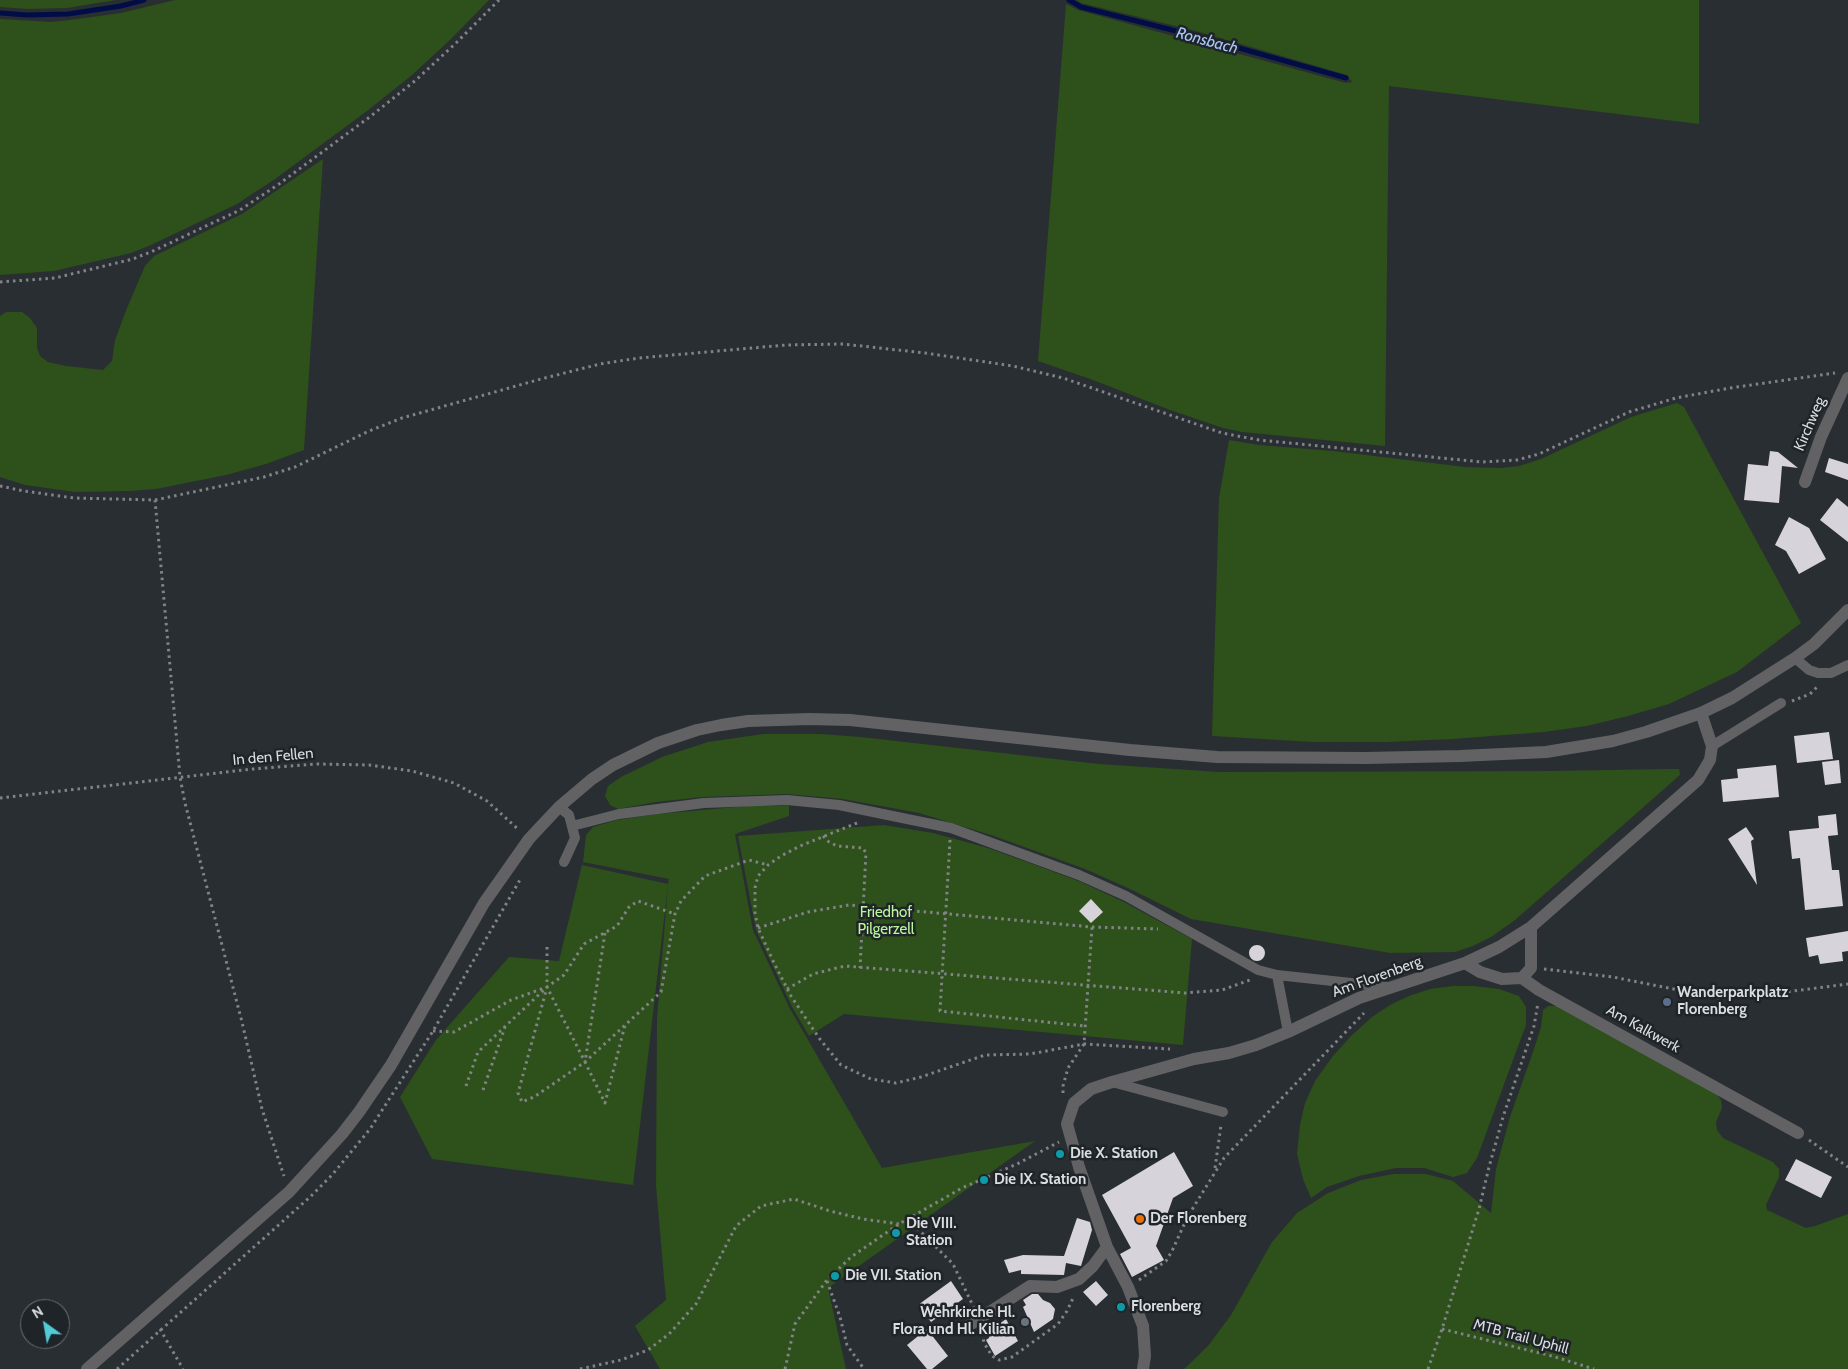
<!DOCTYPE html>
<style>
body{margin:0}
#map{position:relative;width:1848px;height:1369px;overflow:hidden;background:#292e32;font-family:Cabin,sans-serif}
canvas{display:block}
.north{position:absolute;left:20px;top:1299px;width:50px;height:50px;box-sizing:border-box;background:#1f2428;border:1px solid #696e71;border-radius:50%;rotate:328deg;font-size:14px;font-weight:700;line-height:20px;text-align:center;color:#d9dddf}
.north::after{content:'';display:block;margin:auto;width:18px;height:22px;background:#52cbd8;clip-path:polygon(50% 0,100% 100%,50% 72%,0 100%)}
</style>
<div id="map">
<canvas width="1848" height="1369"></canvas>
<div class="north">N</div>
</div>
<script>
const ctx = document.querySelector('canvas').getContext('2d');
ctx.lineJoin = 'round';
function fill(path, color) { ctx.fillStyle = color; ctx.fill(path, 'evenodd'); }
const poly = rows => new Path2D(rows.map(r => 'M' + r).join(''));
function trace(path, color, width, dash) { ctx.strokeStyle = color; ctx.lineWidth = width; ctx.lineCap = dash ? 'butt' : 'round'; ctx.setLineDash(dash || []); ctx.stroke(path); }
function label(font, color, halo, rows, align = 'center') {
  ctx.font = font + ' Cabin,sans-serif'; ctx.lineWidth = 5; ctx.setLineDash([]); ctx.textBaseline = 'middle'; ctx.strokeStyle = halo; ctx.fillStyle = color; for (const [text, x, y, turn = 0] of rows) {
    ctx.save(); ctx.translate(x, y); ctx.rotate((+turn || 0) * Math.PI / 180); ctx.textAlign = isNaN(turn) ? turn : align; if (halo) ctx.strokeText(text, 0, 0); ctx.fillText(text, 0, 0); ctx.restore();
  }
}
const green = poly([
 [0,0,116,0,67,8,28,9,0,7],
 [175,0,489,0,451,39,412,75,367,111,275,179,237,204,151,245,131,253,54,271,0,275,0,19,51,22,70,20,121,13],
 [1077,0,1699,0,1699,124,1389,86,1385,446,1242,432,1223,428,1170,410,1093,380,1038,361,1066,4,1078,10,1346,83,1352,82,1347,75,1196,31,1081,3],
 [323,159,304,450,266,464,226,475,156,489,130,491,75,492,25,485,0,477,0,316,6,312,22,312,30,318,37,328,37,348,40,356,48,362,66,366,103,370,112,361,115,340,127,308,145,266,154,256,242,214],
 [1677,403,1684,407,1801,623,1737,672,1669,704,1628,716,1587,726,1544,732,1453,739,1385,742,1314,742,1212,736,1219,498,1229,440,1259,445,1333,451,1465,467,1501,468,1519,466,1541,459,1631,417],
 [763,734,821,734,861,737,1099,764,1220,772,1550,771,1669,769,1679,769,1680,775,1515,920,1491,937,1473,946,1455,952,1390,953,1191,919,1128,888,1085,869,994,836,919,813,843,799,787,794,703,797,656,802,618,809,610,805,605,796,608,786,621,777,662,757,708,742],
 [747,806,789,806,789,816,735,834,753,930,789,1007,882,1168,1035,1141,828,1288,846,1369,660,1369,635,1326,666,1300,656,1186,657,1018,668,885,633,1185,432,1159,400,1097,436,1040,509,957,559,961,582,865,668,884,669,879,583,862,586,835,593,827,617,820,658,814],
 [884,825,933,833,988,848,1038,866,1081,882,1124,902,1192,939,1183,1045,844,1014,809,1036,792,1007,756,930,738,836],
 [1453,986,1474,986,1499,989,1519,996,1526,1007,1526,1025,1517,1049,1477,1158,1467,1173,1453,1177,1424,1168,1396,1168,1359,1176,1327,1187,1311,1198,1303,1179,1297,1154,1300,1125,1305,1103,1315,1081,1333,1056,1351,1036,1372,1017,1390,1005,1409,996,1430,989],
 [1548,1006,1557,1006,1716,1093,1721,1100,1722,1108,1716,1122,1717,1130,1723,1138,1773,1162,1779,1169,1779,1177,1766,1205,1767,1210,1806,1228,1815,1226,1848,1214,1848,1369,1184,1369,1208,1346,1231,1315,1272,1242,1297,1213,1328,1193,1361,1180,1393,1174,1426,1174,1453,1181,1491,1213,1496,1169,1510,1117,1533,1052,1541,1027,1543,1010]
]);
const stream = poly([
 [1069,0,1081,7,1196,36,1346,78],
 [0,13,27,15,68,14,121,6,144,0]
]);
const building = poly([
 [1770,451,1778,452,1798,468,1782,466,1779,503,1744,500,1748,464,1768,466],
 [1829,458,1848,464,1848,480,1825,472],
 [1837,498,1848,507,1848,542,1820,520],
 [1789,517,1809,528,1826,559,1799,574,1786,551,1775,545],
 [1829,732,1833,759,1797,763,1794,736],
 [1839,760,1841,783,1825,785,1822,762],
 [1776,765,1779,797,1723,802,1721,780,1738,778,1737,769],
 [1836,814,1838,835,1828,836,1832,870,1839,870,1843,906,1805,910,1800,858,1792,859,1789,831,1819,828,1818,816],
 [1746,827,1754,839,1751,841,1757,885,1728,839],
 [1091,899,1103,912,1091,923,1079,911],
 [1848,931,1848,951,1842,952,1843,961,1820,964,1818,955,1809,957,1806,938],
 '1249 953a8 8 0 1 1 16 0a8 8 0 1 1-16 0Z',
 [1174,1152,1193,1186,1173,1198,1156,1246,1164,1260,1132,1277,1120,1254,1131,1248,1102,1195],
 [1796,1159,1832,1177,1821,1198,1785,1180],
 [1077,1218,1090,1222,1092,1230,1081,1266,1066,1263,1064,1275,1021,1274,1021,1270,1009,1273,1004,1260,1023,1255,1064,1256],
 [951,1281,963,1299,931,1322,918,1305],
 [1096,1281,1108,1295,1096,1306,1083,1292],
 [1032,1294,1038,1294,1043,1300,1050,1303,1055,1309,1053,1319,1034,1332,1023,1307,1026,1305,1023,1300],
 [1006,1319,1018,1341,995,1356,986,1340,989,1338,991,1330],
 [927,1329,948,1356,932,1369,927,1369,907,1345]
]);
const path = poly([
 [0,282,55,278,133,259,153,251,240,210,279,184,371,116,416,80,456,43,499,0],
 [0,486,24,491,74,498,155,500,180,777,185,803,242,1022,262,1109,284,1176],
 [155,500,264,477,295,467,369,431,402,418,541,379,600,364,639,358,786,345,843,344,925,353,1013,366,1063,378,1222,433,1259,440,1482,462,1517,460,1539,454,1629,412,1676,398,1730,388,1835,373],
 [1792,701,1810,694,1818,686],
 [0,798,253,769,317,764,369,765,412,771,454,783,487,801,519,830],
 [857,823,800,846,781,856,768,865,758,876,755,888,755,913,758,928,775,965,791,996,819,1038,841,1065,871,1079,896,1083,921,1077,985,1055,1030,1054,1084,1044,1170,1049],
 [823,836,829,842,837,846,863,848,866,853,860,968],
 [950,840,940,1011,1085,1026],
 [758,928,808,912,849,905,1092,927,1158,929],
 [605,933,585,1062,605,1103,625,1025],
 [547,947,547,987,518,1093,522,1102,534,1097,585,1062],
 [1544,969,1613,977,1719,998,1770,994,1848,984],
 [787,989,813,974,845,966,1185,993,1222,990,1250,980],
 [433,1031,454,1032,511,1000,547,987,585,1062,661,992,675,914,681,901,705,876,749,860,768,865],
 [466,1086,478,1052,547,987,564,975,584,944,617,926,629,907,638,901,675,914],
 [483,1090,505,1027],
 [1063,1093,1063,1086,1068,1068,1084,1044,1092,927],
 [1809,1140,1848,1167],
 [1215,1168,1221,1125],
 [908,1219,953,1264,974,1308],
 [1139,1280,1166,1261,1172,1251,1188,1216,1224,1158,1364,1013],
 [827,1281,840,1317,847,1345,864,1369],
 [160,1329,183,1369],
 [1442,1329,1552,1356,1594,1369],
 [982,1333,984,1343,992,1356,999,1360,1012,1357,1058,1324,1067,1311,1074,1296],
 [117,1369,310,1197,332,1175,370,1129,433,1031,521,878],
 [580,1369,621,1360,648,1350,669,1334,696,1304,736,1226,761,1206,794,1199,830,1211,863,1219,899,1224],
 [785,1369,795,1324,827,1280,851,1257,899,1224,962,1188,1017,1164,1059,1142],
 [1428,1369,1442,1329,1479,1209,1489,1167,1503,1117,1534,1026,1538,1003]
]);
const service = poly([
 [1795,658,1809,670,1818,673,1831,673,1848,665],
 [1712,746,1781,703],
 [559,807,569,815,575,838,564,862],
 [572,826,619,814,704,803,787,800,839,805,951,828,1079,875,1126,896,1258,970,1277,975,1388,987],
 [1277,975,1288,1032],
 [1112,1082,1223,1112]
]);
const minor = poly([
 [1805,482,1821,437,1848,378],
 [1531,927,1531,968,1522,978,1539,990,1798,1133],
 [1465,963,1480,972,1502,979,1522,978],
 [968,1326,1030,1286,1057,1287,1079,1279,1093,1266,1107,1247],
 [1143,1369,1145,1356,1143,1326,1128,1287,1107,1247,1079,1167,1067,1124,1074,1103,1091,1089,1112,1082,1194,1059,1229,1053,1256,1045,1288,1032,1359,998,1465,963,1499,947,1531,927,1698,780,1710,760,1712,746,1701,713]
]);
const tertiary = poly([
 [87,1369,289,1192,342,1134,359,1112,391,1065,484,903,529,839,559,807,592,779,613,765,658,743,697,730,721,725,748,721,809,719,850,720,1130,750,1217,757,1365,758,1460,756,1546,752,1613,741,1646,732,1701,713,1732,698,1795,658,1814,644,1848,610]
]);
const markers = [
 [1667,1002,5,"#5c6f8a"],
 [1060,1154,5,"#0f9aa8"],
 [984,1180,5,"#0f9aa8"],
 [1140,1219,5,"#e8710a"],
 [896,1233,5,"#0f9aa8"],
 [835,1276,5,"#0f9aa8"],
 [1121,1307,5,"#0f9aa8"],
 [1025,1322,5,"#6b7280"]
];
const streetNames = [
 ["Kirchweg",1810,424,-67],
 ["In den Fellen",273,757,-5],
 ["Am Florenberg",1377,977,-20],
 ["Am Kalkwerk",1643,1029,29],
 ["MTB Trail Uphill",1521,1337,15]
];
const parkNames = [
 ["Friedhof",886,913],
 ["Pilgerzell",886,930]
];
const poiNames = [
 ["Wanderparkplatz",1677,993],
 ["Florenberg",1677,1010],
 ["Die X. Station",1070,1154],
 ["Die IX. Station",994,1180],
 ["Der Florenberg",1150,1219],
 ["Die VIII.",906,1224],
 ["Station",906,1241],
 ["Die VII. Station",845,1276],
 ["Florenberg",1131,1307],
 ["Wehrkirche Hl.",1015,1313,"right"],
 ["Flora und Hl. Kilian",1015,1330,"right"]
];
const waterNames = [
 ["Ronsbach",1207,41,15]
];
fill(green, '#2e501a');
trace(stream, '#000d46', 5);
fill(building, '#d6d3da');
trace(path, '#808487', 3, [2.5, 4]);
trace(service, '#626265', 10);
trace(minor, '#626265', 12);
trace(tertiary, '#626265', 12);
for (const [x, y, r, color] of markers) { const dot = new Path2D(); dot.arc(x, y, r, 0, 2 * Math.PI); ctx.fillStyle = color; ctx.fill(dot); trace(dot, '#1f2428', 2); }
label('15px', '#d9dddf', '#1f2428', streetNames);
label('15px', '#baf99b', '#1f2428', parkNames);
label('bold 15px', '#d9dddf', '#1f2428', poiNames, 'left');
label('italic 16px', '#a9c6fc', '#1f2428', waterNames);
</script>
